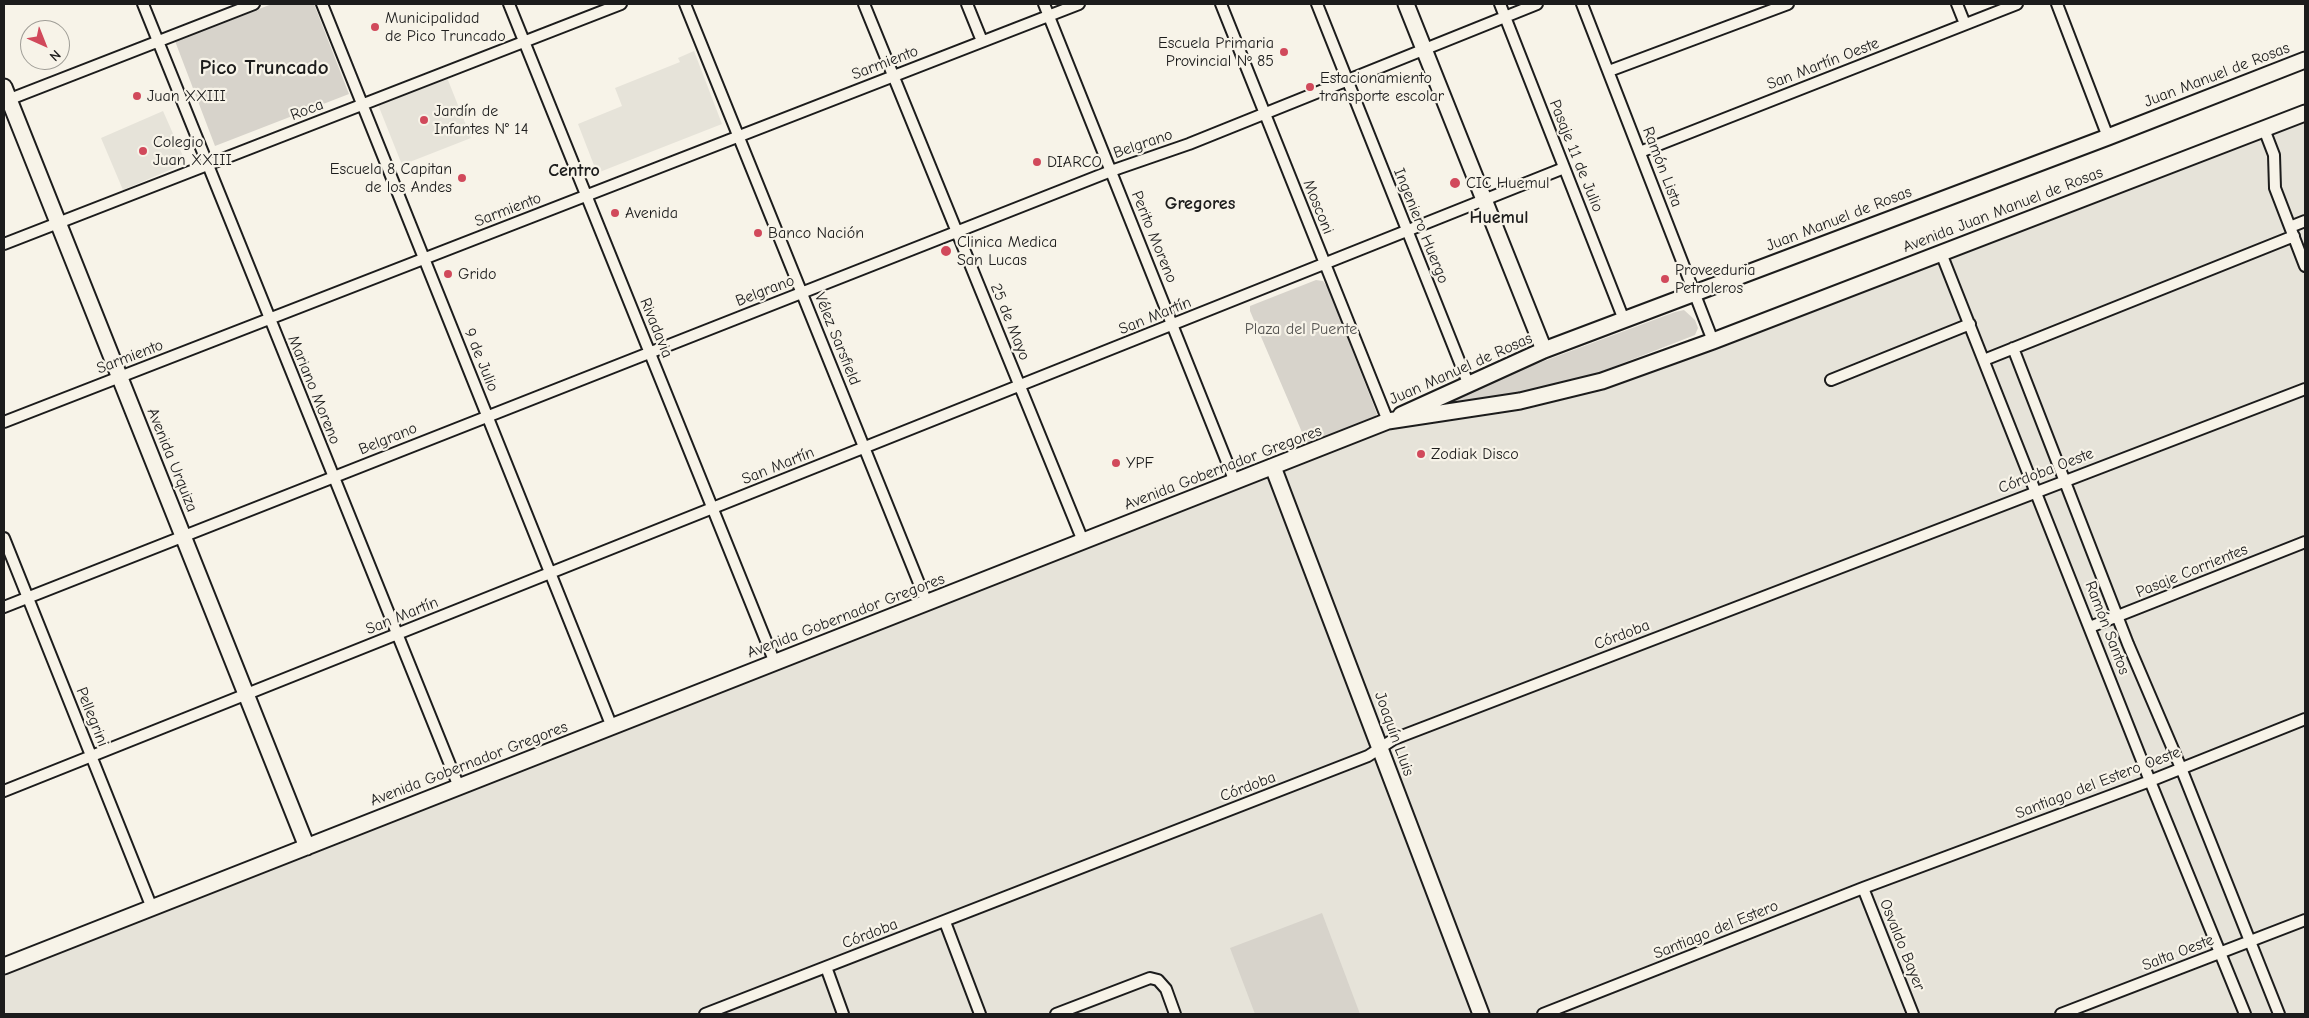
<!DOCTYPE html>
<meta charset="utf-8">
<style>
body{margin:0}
#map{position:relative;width:2309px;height:1018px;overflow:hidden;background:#f7f3e8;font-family:"Comic Neue",sans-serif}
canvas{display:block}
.frame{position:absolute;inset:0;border:5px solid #1c1c1c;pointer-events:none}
.north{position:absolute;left:20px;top:20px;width:50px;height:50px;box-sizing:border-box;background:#f7f3e8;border:1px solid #9f9d96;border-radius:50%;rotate:136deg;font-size:14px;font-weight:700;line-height:20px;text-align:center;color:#1c1c1c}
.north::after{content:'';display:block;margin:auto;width:18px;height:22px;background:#d1495b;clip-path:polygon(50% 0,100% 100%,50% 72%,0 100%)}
</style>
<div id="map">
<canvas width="2309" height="1018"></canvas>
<div class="frame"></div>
<div class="north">N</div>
</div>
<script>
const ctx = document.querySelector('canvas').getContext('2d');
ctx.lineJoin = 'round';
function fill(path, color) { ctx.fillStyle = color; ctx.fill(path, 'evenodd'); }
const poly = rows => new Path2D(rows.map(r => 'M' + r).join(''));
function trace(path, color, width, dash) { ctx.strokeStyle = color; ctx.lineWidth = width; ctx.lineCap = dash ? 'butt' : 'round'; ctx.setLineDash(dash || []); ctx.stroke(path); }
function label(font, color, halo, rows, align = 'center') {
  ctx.font = font + ' "Comic Neue",sans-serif'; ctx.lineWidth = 4.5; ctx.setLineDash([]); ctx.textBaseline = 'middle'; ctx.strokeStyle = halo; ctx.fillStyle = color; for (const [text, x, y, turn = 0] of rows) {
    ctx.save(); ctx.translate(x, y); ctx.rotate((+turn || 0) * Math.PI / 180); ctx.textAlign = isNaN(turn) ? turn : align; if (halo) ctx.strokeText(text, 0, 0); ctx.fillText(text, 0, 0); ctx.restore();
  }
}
const built = poly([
 [694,51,722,124,597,173,578,124,622,106,615,88,680,62,678,58],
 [446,75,471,138,402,165,377,102],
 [163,111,186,163,123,190,101,138],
 [2305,113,2305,1014,4,1014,4,966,1388,421,1561,391]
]);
const green = poly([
 [272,4,314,4,349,94,215,146,175,41],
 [1316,280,1323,281,1328,288,1377,414,1373,420,1313,444,1307,442,1304,437,1250,311,1250,306],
 [1684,310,1695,320,1698,328,1695,335,1577,381,1536,392,1428,411,1429,404,1675,312],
 [1322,913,1360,1014,1255,1014,1230,948]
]);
const street = poly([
 [143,4,459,787],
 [322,4,612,727],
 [509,4,775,663],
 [685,4,927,603],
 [864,4,1083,541],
 [967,4,982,41],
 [1044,4,1235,482],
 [1221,4,1388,421],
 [1317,4,1468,383],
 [1500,4,1624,320],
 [1582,4,1713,341],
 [1957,4,1965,24],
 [2057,4,2108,137],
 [1609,71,1788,4],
 [5,101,254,4],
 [2264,129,2274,155,2275,188,2305,266],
 [1640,152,2017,4],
 [2290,227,2305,221],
 [4,244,621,4],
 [1941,253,2150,781,2245,1014],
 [2013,348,2128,644,2181,768,2279,1014],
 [1984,360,2294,236],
 [1831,380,1970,324],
 [4,422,1079,4],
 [4,538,152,908],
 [4,607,1111,171,1189,144,1537,4],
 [2090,627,2305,542],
 [4,791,1564,168],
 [1863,888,1913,1014],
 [945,922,980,1014],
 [826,967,843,1014],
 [705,1014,1368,756,1394,739,2305,389],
 [1056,1014,1150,978,1158,980,1166,989,1175,1014],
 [1543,1014,1863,888,2150,781,2305,719],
 [2061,1014,2305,920]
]);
const secondary = poly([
 [1406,4,1544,350],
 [4,87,307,847],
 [1401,415,1544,350,2108,137,2305,60],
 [1273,467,1481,1014],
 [4,966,1388,421,1520,401,1602,381,1713,341,2305,113]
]);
const markers = [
 [375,27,5,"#d1495b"],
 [1284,52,5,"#d1495b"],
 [1310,87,5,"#d1495b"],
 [137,96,5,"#d1495b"],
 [424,120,5,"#d1495b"],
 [143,151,5,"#d1495b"],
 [1037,162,5,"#d1495b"],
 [462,178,5,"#d1495b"],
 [1455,183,6,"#d1495b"],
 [615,213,5,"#d1495b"],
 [758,233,5,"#d1495b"],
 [946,251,6,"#d1495b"],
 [448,274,5,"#d1495b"],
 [1665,279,5,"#d1495b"],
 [1421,454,5,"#d1495b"],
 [1116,463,5,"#d1495b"]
];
const poiNames = [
 ["Municipalidad",385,18],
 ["de Pico Truncado",385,36],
 ["Escuela Primaria",1274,43,"right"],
 ["Provincial Nº 85",1274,61,"right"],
 ["Estacionamiento",1320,78],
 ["transporte escolar",1320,96],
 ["Juan XXIII",147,96],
 ["Jardín de",434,111],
 ["Infantes N° 14",434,129],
 ["Colegio",153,142],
 ["Juan XXIII",153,160],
 ["DIARCO",1047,162],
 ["Escuela 8 Capitan",452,169,"right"],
 ["de los Andes",452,187,"right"],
 ["CIC Huemul",1466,183],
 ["Avenida",625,213],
 ["Banco Nación",768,233],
 ["Clinica Medica",957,242],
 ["San Lucas",957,260],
 ["Proveeduria",1675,270],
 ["Petroleros",1675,288],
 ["Grido",458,274],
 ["Zodiak Disco",1431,454],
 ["YPF",1126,463]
];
const streetNames = [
 ["Sarmiento",885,63,-21],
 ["San Martín Oeste",1823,64,-21],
 ["Juan Manuel de Rosas",2217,75,-21],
 ["Roca",307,110,-21],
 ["Belgrano",1143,144,-19],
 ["Pasaje 11 de Julio",1576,156,68],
 ["Ramón Lista",1662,167,69],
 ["Mosconi",1318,207,68],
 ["Sarmiento",508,210,-21],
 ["Avenida Juan Manuel de Rosas",2003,210,-21],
 ["Juan Manuel de Rosas",1839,219,-21],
 ["Ingeniero Huergo",1421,226,68],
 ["Perito Moreno",1154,237,68],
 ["Belgrano",765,291,-21],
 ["San Martín",1155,316,-22],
 ["25 de Mayo",1010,322,68],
 ["Rivadavia",656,328,68],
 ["Vélez Sarsfield",837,339,68],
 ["Sarmiento",130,357,-21],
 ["9 de Julio",481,360,68],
 ["Juan Manuel de Rosas",1461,369,-24],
 ["Mariano Moreno",314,390,68],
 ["Belgrano",388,439,-22],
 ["Avenida Urquiza",172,460,68],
 ["San Martín",778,466,-22],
 ["Avenida Gobernador Gregores",1223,468,-21],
 ["Córdoba Oeste",2046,471,-21],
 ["Pasaje Corrientes",2192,571,-22],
 ["San Martín",402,616,-22],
 ["Avenida Gobernador Gregores",846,616,-21],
 ["Ramón Santos",2107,628,69],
 ["Córdoba",1622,635,-21],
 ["Pellegrini",92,717,68],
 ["Joaquín Lluis",1394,734,70],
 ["Avenida Gobernador Gregores",469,764,-21],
 ["Santiago del Estero Oeste",2098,783,-21],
 ["Córdoba",1248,787,-21],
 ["Santiago del Estero",1716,930,-22],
 ["Córdoba",870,934,-21],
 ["Osvaldo Bayer",1902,945,68],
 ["Salta Oeste",2178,953,-21]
];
const parkNames = [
 ["Plaza del Puente",1301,329]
];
const neighbourhoodNames = [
 ["Centro",574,171],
 ["Gregores",1200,204],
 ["Huemul",1499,218]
];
const districtNames = [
 ["Pico Truncado",264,68]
];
fill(built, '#e6e3d9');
fill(green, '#d7d3cb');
trace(street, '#1c1c1c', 14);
trace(secondary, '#1c1c1c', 19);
trace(street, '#f7f3e8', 10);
trace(secondary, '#f7f3e8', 15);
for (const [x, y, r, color] of markers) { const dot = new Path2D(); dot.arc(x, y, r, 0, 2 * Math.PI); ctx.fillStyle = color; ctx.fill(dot); trace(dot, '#f7f3e8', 2); }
label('16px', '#1c1c1c', '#f7f3e8', poiNames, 'left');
label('16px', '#1c1c1c', '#f7f3e8', streetNames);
label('16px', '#545351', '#f7f3e8', parkNames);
label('bold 18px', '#1c1c1c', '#f7f3e8', neighbourhoodNames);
label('bold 21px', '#1c1c1c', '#f7f3e8', districtNames);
</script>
